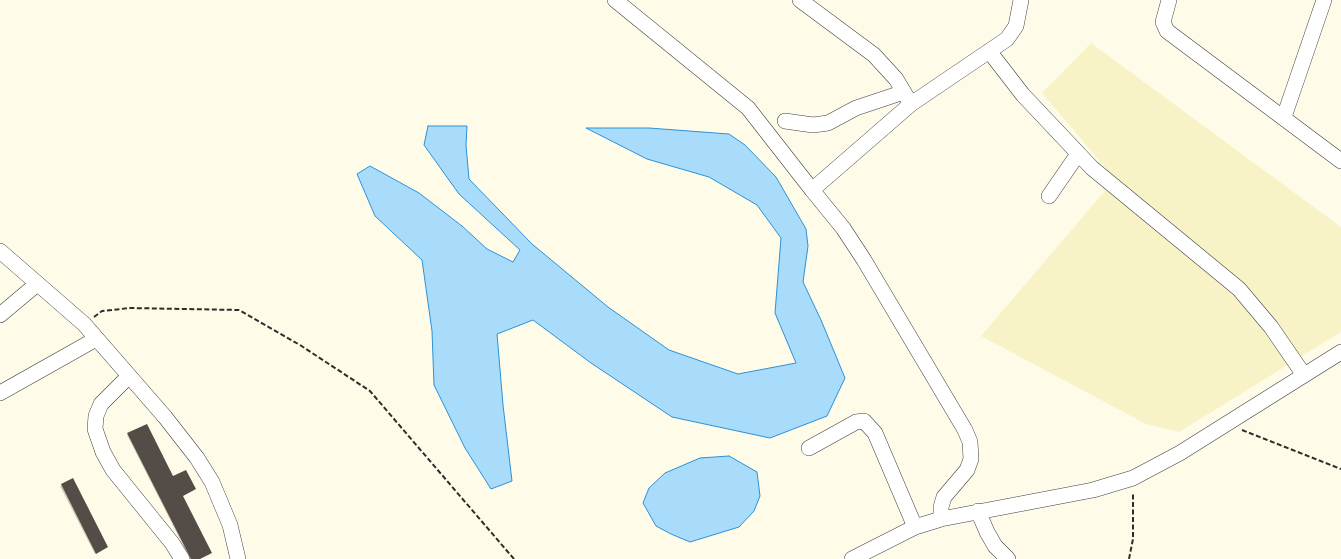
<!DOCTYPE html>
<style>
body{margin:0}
canvas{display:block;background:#fffbe9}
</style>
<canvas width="1341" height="559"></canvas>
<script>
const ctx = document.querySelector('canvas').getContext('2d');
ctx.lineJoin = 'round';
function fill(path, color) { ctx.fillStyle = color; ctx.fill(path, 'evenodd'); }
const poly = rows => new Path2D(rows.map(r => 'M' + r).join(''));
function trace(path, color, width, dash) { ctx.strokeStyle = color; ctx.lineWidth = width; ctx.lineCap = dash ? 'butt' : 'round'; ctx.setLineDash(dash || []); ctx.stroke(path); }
const farmland = poly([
 [1091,43,1341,227,1341,332,1179,432,1146,424,981,336,1115,179,1042,93]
]);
const water = poly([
 [428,126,467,126,466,145,469,179,532,244,608,307,669,350,738,374,796,363,775,313,781,238,757,205,709,177,647,159,586,128,649,128,729,134,745,145,776,177,806,229,808,246,803,282,821,320,845,378,827,416,770,438,672,417,591,363,533,320,497,334,503,405,512,481,491,489,465,448,434,385,432,331,422,260,375,216,357,174,370,166,419,193,462,226,487,249,513,262,520,250,459,194,424,145,428,126],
 [729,456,757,472,760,496,754,511,739,527,690,542,671,534,656,526,643,503,649,488,665,473,700,458,729,456]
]);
const shadow = poly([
 [146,425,182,496,199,559,190,559,127,435],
 [72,480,106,548,95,554,60,486]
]);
const building = poly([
 [147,424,173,476,186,470,196,489,183,496,212,553,200,559,191,559,127,433],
 [73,478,108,547,96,554,61,484]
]);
const path = poly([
 [94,317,102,311,130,308,239,310,300,345,370,391,514,559],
 [1242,430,1341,469],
 [1129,559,1133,539,1133,492]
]);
const minor = poly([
 [615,0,748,108,812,190],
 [800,0,874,55,896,79,911,104],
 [1169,0,1163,22,1167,31,1341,161],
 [989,51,1023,95,1092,168,1239,289,1271,327,1304,375],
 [1284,117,1324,0],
 [785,121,813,125,828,123,856,108,904,92],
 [1049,196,1078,154],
 [0,251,84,324,165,417,197,458,212,482,230,525,238,559],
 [0,315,37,284],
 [129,376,101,404,96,416,95,429,103,452,113,470,172,543,182,559],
 [0,393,96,339],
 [809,448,856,422,864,421,875,433,915,527],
 [978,511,987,532,995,546,1008,559],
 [941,519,941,507,944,497,967,470,971,459,970,442,965,430,864,260,843,228,812,190,911,104,1007,39,1016,26,1021,0],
 [852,559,915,527,941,519,1093,490,1133,478,1180,453,1341,352]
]);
fill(farmland, '#f7f3c7');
fill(water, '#a9dbfb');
trace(water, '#2b91d7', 1);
fill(shadow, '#0003');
fill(building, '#544c47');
trace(minor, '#3e3e3e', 16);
trace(path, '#2d2d2d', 2, [5, 2.5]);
trace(minor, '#fff', 15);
</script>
